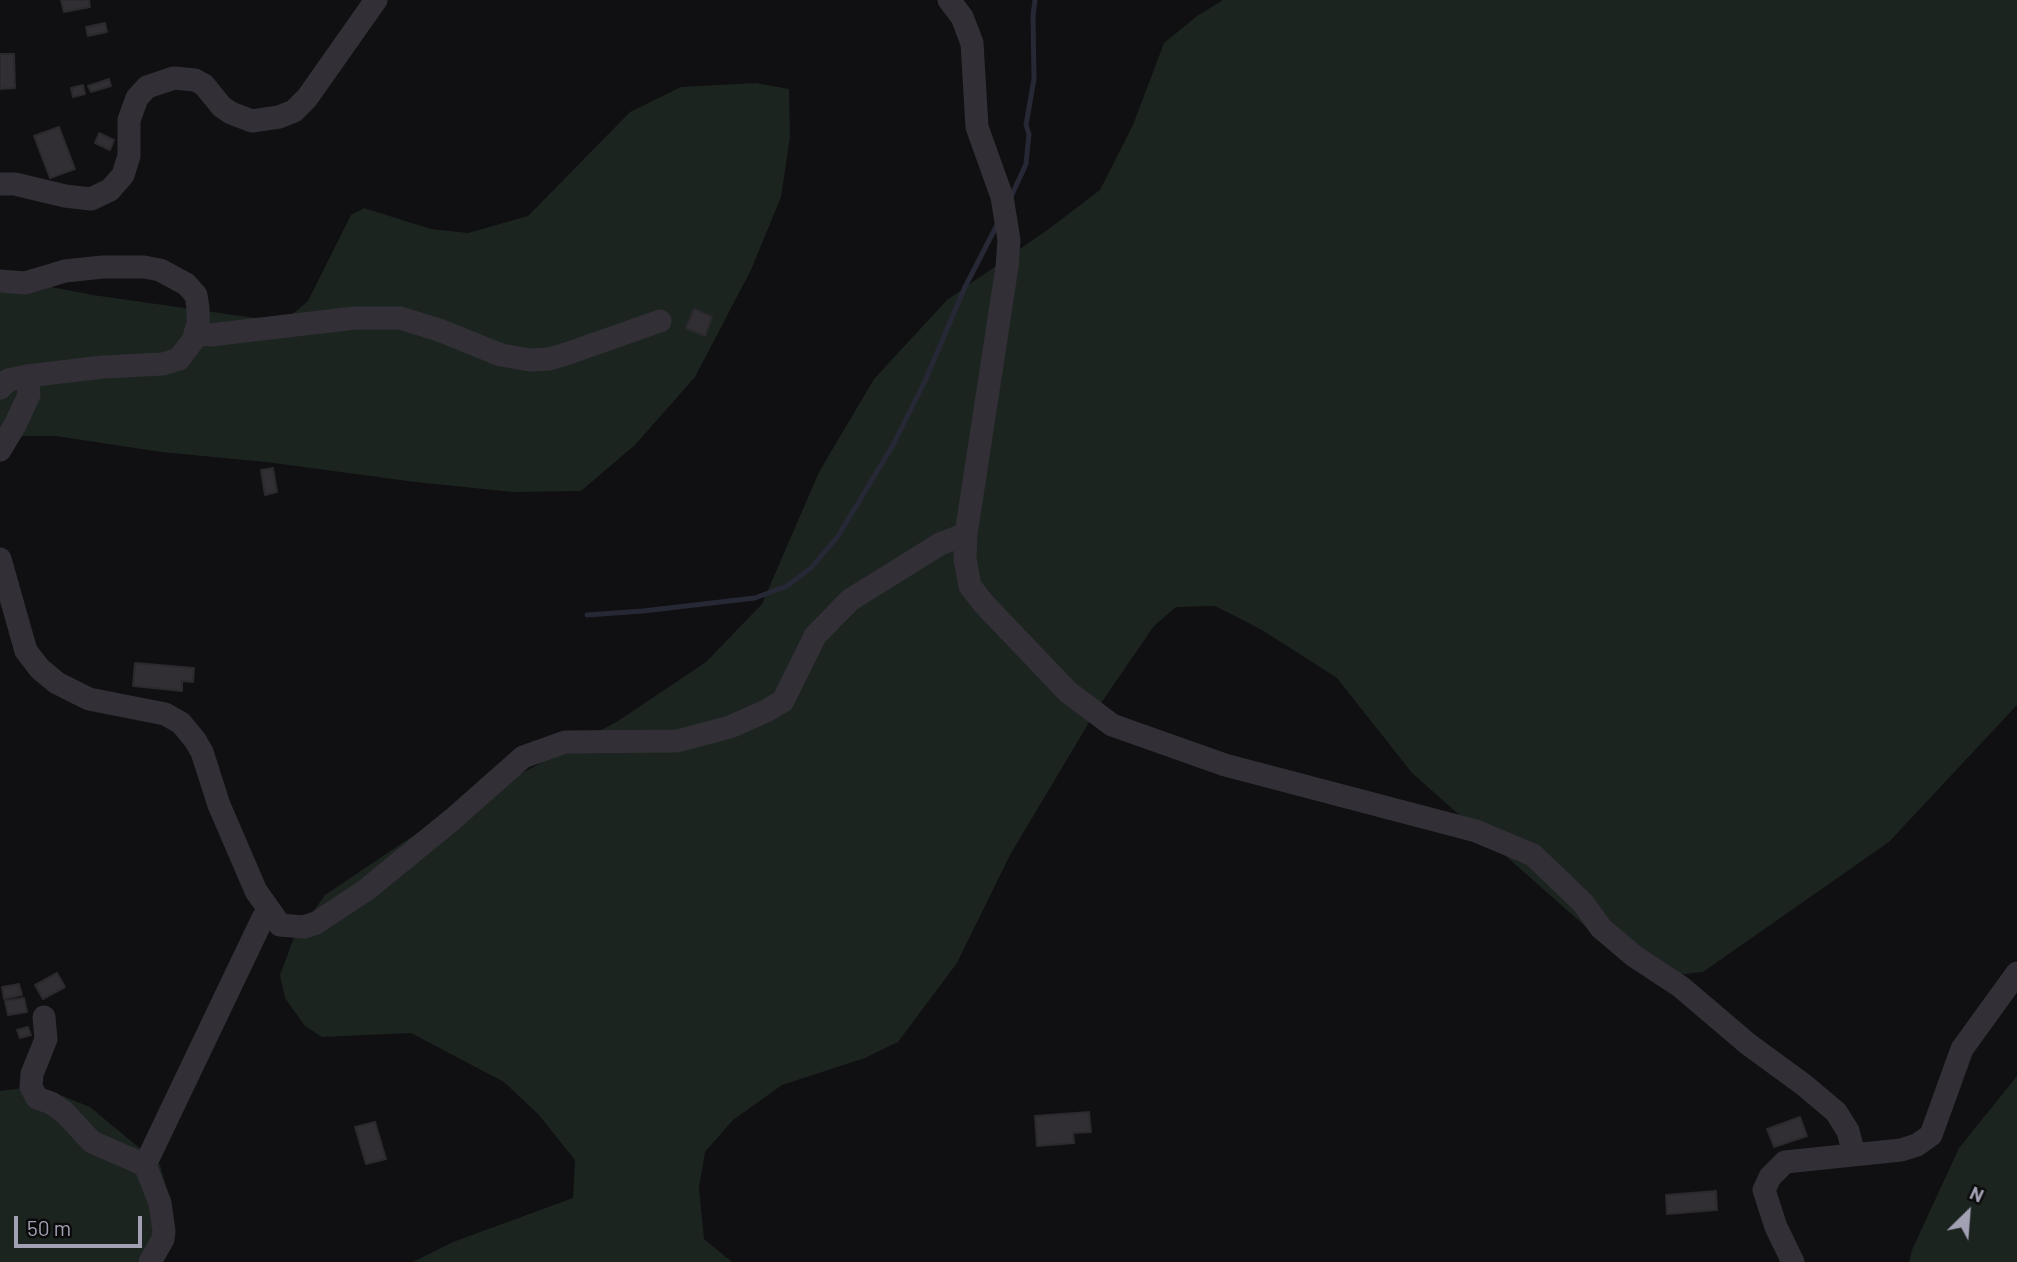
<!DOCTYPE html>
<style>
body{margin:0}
#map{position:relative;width:2017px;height:1262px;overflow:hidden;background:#100f11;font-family:Barlow,sans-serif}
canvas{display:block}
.north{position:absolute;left:1933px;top:1178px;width:70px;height:70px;-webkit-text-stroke:5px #0b0b0c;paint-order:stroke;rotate:25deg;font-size:19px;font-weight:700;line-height:28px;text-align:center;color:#a2a0b3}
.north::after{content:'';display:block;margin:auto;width:24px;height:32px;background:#a2a0b3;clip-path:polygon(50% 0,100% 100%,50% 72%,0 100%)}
.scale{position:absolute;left:14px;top:1216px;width:128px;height:32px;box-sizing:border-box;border:4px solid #a2a0b3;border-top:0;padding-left:9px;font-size:21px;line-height:24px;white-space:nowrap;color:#a2a0b3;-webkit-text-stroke:5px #0b0b0c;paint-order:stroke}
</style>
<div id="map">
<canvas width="2017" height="1262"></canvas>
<div class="north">N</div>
<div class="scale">50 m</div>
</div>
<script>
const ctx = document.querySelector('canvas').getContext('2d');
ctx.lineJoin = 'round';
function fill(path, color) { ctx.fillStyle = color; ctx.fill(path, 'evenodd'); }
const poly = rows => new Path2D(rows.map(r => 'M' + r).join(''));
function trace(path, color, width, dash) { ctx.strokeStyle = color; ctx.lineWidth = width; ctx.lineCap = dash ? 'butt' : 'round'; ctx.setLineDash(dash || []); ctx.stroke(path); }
const green = poly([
 [1223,0,2017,0,2017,705,1889,842,1703,972,1659,977,1595,935,1412,773,1337,678,1262,630,1215,606,1176,607,1154,626,1097,709,1010,855,957,963,898,1042,865,1058,782,1085,733,1120,705,1152,699,1188,704,1239,732,1262,413,1262,453,1242,573,1198,575,1160,538,1114,504,1082,411,1033,322,1037,305,1026,285,998,280,975,293,940,325,895,441,817,618,721,706,662,762,604,819,472,874,379,947,300,1050,228,1100,190,1133,125,1164,43,1197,16],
 [756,83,789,89,790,137,781,197,751,270,695,377,635,445,581,491,513,492,415,482,266,462,161,452,56,436,0,436,0,277,93,295,283,322,308,301,351,215,364,208,431,229,468,233,528,216,630,112,681,87],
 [2017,1076,2017,1262,1909,1262,1912,1250,1959,1148],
 [38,1086,90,1107,160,1165,172,1209,163,1262,0,1262,0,1091]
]);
const stream = poly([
 [1010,199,1026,164,1029,134,1026,125,1034,79,1033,16,1035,0],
 [587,615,643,611,755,598,787,586,811,568,838,536,893,445,925,381,965,287,998,223]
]);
const building = poly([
 [61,0,89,0,90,7,64,12,61,0],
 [105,23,107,32,88,36,86,27,105,23],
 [0,54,14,54,15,88,0,89,0,54],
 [109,79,111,86,91,92,88,86,109,79],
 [83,85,85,94,73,97,71,88,83,85],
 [59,127,75,169,50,178,34,136,59,127],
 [99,133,114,140,110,150,95,143,99,133],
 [694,309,712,317,705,336,686,328,694,309],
 [273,468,277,492,265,495,261,470,273,468],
 [135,663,194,668,193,682,182,681,182,691,133,686,135,663],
 [57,973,65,987,43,999,35,985,57,973],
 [19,984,22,995,4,999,2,987,19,984],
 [24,998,27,1012,8,1015,5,1001,24,998],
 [28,1027,31,1035,20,1038,17,1030,28,1027],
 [1089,1112,1091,1132,1073,1133,1074,1143,1037,1146,1035,1116,1089,1112],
 [1800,1117,1807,1136,1774,1147,1767,1129,1800,1117],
 [375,1122,386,1159,366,1164,355,1127,375,1122],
 [1716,1191,1717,1210,1667,1214,1666,1195,1716,1191]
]);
const minor = poly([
 [949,0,962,17,972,43,977,127,1002,197,1009,240,1007,267,966,534,965,559,970,586,984,604,1068,692,1112,725,1225,765,1476,831,1533,855,1583,903,1601,928,1634,956,1681,987,1748,1044,1804,1085,1836,1112,1848,1131,1854,1154],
 [0,184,15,184,65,196,91,199,110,190,123,175,129,156,129,120,137,98,147,87,174,78,195,80,204,85,222,107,231,113,252,121,279,117,294,111,307,98,376,0],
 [0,281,25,283,65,271,103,267,144,267,160,270,186,284,196,295,198,308,198,323,194,339,179,359,163,364,103,367,27,376,8,380,0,388],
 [195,333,210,335,355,318,400,318,439,330,501,355,530,360,549,359,566,354,660,321],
 [0,450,15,425,29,395,27,376],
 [0,559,26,651,40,669,57,683,89,699,165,714,181,723,195,740,202,752,219,805,256,891,280,925,304,927,316,923,366,890,453,819,523,757,565,742,677,741,730,727,766,711,783,701,815,636,850,600,940,544,966,534],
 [44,1017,46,1039,32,1074,31,1087,37,1098,51,1103,64,1112,92,1142,145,1165],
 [150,1262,163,1239,164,1231,160,1203,145,1165,263,918,269,911],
 [1793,1262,1776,1227,1764,1190,1770,1177,1785,1162,1901,1150,1917,1145,1931,1135,1962,1049,2017,973]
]);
fill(green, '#1c2420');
trace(stream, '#262835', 5);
fill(building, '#312f33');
trace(building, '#2b292d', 2);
trace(minor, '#323036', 23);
</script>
